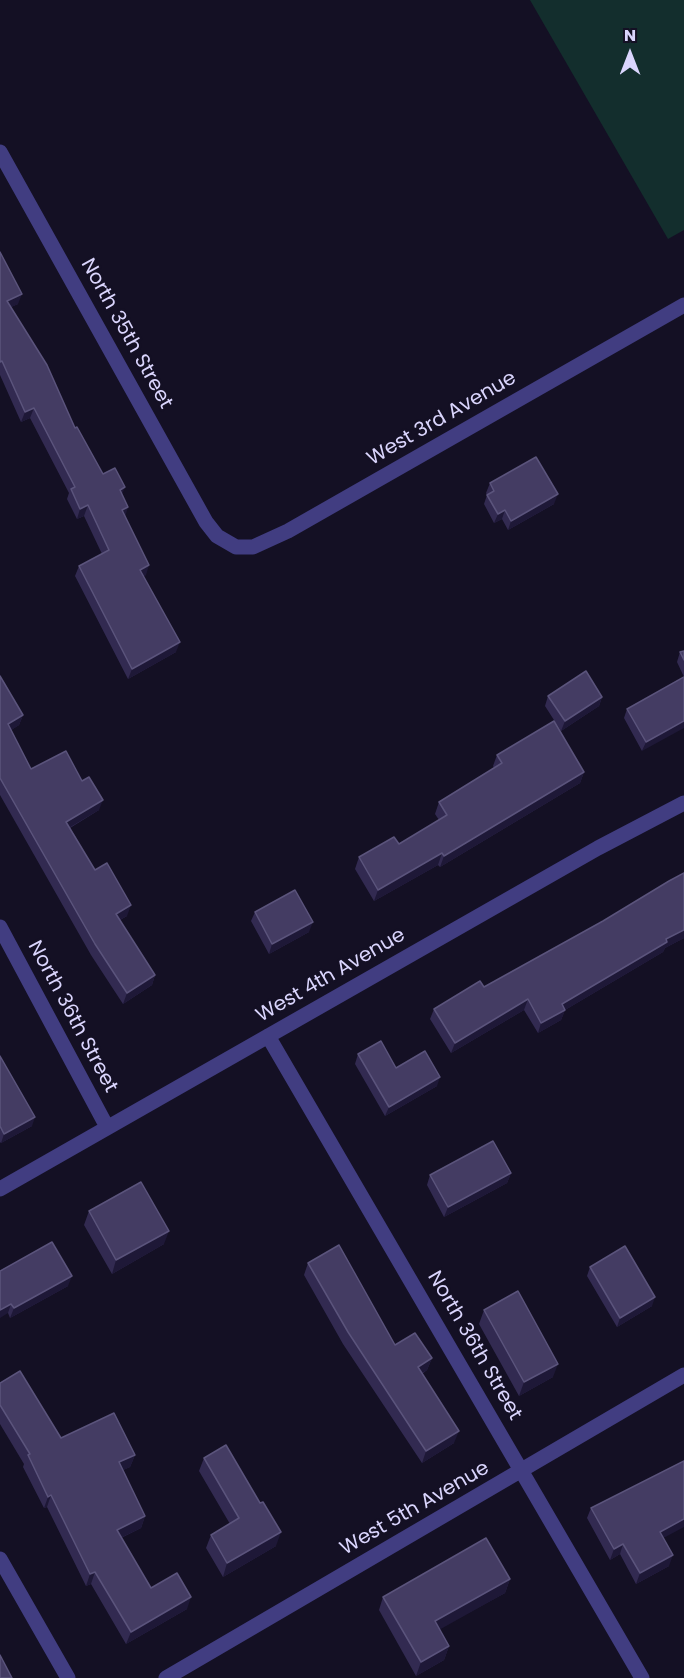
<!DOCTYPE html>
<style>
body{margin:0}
#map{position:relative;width:684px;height:1678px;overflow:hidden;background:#141024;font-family:Poppins,sans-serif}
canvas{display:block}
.north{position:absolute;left:600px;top:24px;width:60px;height:60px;-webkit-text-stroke:4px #141024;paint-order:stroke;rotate:0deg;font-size:16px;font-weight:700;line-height:24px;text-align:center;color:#dad5fd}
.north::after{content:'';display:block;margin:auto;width:21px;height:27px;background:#dad5fd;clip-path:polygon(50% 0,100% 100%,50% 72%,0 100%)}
</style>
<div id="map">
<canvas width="684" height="1678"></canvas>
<div class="north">N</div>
</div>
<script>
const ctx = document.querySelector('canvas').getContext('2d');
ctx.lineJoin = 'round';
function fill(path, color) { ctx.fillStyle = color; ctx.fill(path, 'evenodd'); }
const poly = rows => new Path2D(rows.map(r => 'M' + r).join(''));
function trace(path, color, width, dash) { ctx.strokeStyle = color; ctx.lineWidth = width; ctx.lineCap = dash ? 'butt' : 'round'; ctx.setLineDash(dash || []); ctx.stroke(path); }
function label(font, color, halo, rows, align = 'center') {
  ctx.font = font + ' Poppins,sans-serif'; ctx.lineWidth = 4.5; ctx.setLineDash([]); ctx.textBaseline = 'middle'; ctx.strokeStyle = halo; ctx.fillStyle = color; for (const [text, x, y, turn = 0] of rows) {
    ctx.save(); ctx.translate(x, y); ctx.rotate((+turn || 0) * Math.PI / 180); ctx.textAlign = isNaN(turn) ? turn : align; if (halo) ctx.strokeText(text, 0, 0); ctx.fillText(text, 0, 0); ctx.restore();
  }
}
const green = poly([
 [530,0,684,0,684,230,668,239]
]);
const minor = poly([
 [0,152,206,522,217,536,236,547,253,547,288,531,684,305],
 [0,927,107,1127],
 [268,1036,642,1678],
 [0,1189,598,848,684,803],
 [0,1559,68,1678],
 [166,1678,684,1375]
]);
const wall = poly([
 [0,252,18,304,11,307,75,428,103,474,122,495,125,516,146,575,143,576,176,652,128,679,75,576,79,566,102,554,84,516,77,519,67,499,69,493,30,418,21,422,0,375],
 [490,483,554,504,508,530,502,519,494,523,484,504,487,495,486,493],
 [684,651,684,677,677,662,680,652],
 [0,676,23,715,19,725,11,730,31,769,82,781,99,810,70,828,95,870,127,916,120,920,155,975,152,985,123,1004,91,955,0,795],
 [684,677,642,751,624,718,627,709],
 [548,696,602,697,599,706,561,731,545,706],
 [497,755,584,772,580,783,440,867,438,865,374,901,355,869,359,857,399,844,439,820,435,814,439,802,494,768,493,766],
 [684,873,684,938,665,948,663,952,565,1010,561,1020,538,1033,524,1010,451,1053,430,1019,434,1009,484,987,603,921],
 [255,912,309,932,269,954,251,921],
 [358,1054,396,1068,437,1086,385,1116,355,1064],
 [0,1056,32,1126,1,1143,0,1142],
 [511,1173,507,1183,444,1217,427,1185,430,1175],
 [89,1211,164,1244,112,1274,84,1225],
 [308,1263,395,1345,432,1358,427,1370,422,1374,454,1443,422,1463,343,1344,304,1275],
 [590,1267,652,1306,617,1327,587,1276],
 [0,1271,68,1286,10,1318,8,1313],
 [484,1310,553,1377,519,1396,479,1324],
 [0,1383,61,1438,135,1455,130,1467,123,1470,145,1516,141,1528,121,1538,151,1588,187,1609,126,1644,91,1584,86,1586,47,1507,44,1508,23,1467,24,1464,0,1424],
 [204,1458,260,1503,276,1546,223,1577,206,1548,211,1535,230,1524,199,1471],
 [591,1508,669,1566,636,1584,620,1554,610,1560,587,1518],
 [510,1579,505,1593,439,1629,449,1646,444,1660,416,1676,379,1610,383,1597]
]);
const shadedWall = poly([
 [22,294,18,304,3,311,7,301],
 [34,408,30,418,21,422,25,412],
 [125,487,121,497,120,490],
 [558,494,554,504,508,530,511,521],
 [88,505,84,516,77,519,80,509],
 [128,507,125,517,122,510],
 [505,510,502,519,494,523,498,514],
 [149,565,146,575,136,580,140,570],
 [180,642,176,652,128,679,132,669],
 [602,697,599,706,561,731,565,721],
 [23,715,19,725,4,735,8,724],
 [684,721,684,728,642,751,646,742],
 [584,772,580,783,440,867,444,856],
 [103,800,99,810,62,832,66,822],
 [442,853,438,865,374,901,378,890],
 [131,905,127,916,112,924,116,914],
 [313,922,309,932,269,954,272,944],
 [684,930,684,938,665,948,663,952,565,1010,561,1020,538,1033,541,1023,562,1004,666,939],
 [155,975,152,985,123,1004,127,993],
 [528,999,524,1010,451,1053,455,1043],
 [440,1077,437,1086,385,1116,389,1107],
 [35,1117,32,1126,1,1143,4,1134],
 [511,1173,507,1183,444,1217,448,1207],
 [169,1231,164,1244,112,1274,116,1260],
 [72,1276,68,1286,10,1318,14,1308],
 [655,1297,652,1306,617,1327,620,1318],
 [11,1304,8,1313,0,1318,0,1310],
 [432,1358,427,1370,413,1379,418,1367],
 [558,1364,553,1377,519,1396,524,1382],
 [459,1431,454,1443,422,1463,426,1451],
 [135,1455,130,1467,115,1474,119,1462],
 [51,1495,47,1507,44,1508,48,1497],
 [145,1516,141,1528,112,1542,117,1530],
 [684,1519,684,1527,656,1542,660,1532],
 [281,1532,276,1546,223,1577,227,1563],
 [623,1544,620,1554,610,1560,614,1549],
 [673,1555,669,1566,636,1584,640,1573],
 [95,1572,91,1584,86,1586,90,1574],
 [510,1579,505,1593,430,1635,435,1621],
 [191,1597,187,1609,126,1644,131,1632],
 [449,1646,444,1660,416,1676,421,1662]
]);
const building = poly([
 [0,252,22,294,7,301,47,365,75,428,77,427,103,474,115,468,125,487,120,490,128,507,122,510,149,565,140,570,180,642,132,669,79,566,109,550,88,505,80,509,71,489,75,487,34,408,25,412,2,361,0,362,0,252],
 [536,457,558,494,511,521,505,510,498,514,487,495,494,491,490,483,536,457],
 [684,651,684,660,680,652,684,651],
 [586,671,602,697,565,721,548,696,586,671],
 [0,676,23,715,8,724,31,769,66,751,82,781,89,777,103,800,66,822,95,870,107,863,131,905,116,914,155,975,127,993,95,944,0,778,0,676],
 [684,677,684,721,646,742,627,709,684,677],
 [554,721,584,772,444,856,442,853,378,890,359,857,394,837,399,844,447,815,439,802,502,763,497,755,554,721],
 [684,873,684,930,666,939,667,942,562,1004,565,1010,541,1023,528,999,455,1043,434,1009,480,981,484,987,603,921,669,881,684,873],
 [295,890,313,922,272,944,255,912,295,890],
 [381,1041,396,1068,425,1051,440,1077,389,1107,358,1054,381,1041],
 [0,1056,35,1117,4,1134,0,1126,0,1056],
 [493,1141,511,1173,448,1207,430,1175,493,1141],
 [141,1182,169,1231,116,1260,89,1211,141,1182],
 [52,1242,72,1276,14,1308,11,1304,0,1310,0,1271,52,1242],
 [339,1245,395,1345,415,1333,432,1358,418,1367,459,1431,426,1451,348,1332,308,1263,339,1245],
 [625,1246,655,1297,620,1318,590,1267,625,1246],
 [518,1291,558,1364,524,1382,484,1310,518,1291],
 [20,1371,61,1438,114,1413,135,1455,119,1462,145,1516,117,1530,151,1588,177,1573,191,1597,131,1632,95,1572,90,1574,51,1495,48,1497,28,1455,30,1454,0,1405,0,1383,20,1371],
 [226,1445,260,1503,263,1502,281,1532,227,1563,211,1535,239,1518,204,1458,226,1445],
 [684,1461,684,1519,660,1532,673,1555,640,1573,623,1544,614,1549,591,1508,684,1461],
 [486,1538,510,1579,435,1621,449,1646,421,1662,383,1597,486,1538],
 [0,1655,12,1678,0,1678,0,1655]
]);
const streetNames = [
 ["North 35th Street",126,334,61],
 ["West 3rd Avenue",442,419,-30],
 ["West 4th Avenue",331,976,-30],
 ["North 36th Street",72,1017,62],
 ["North 36th Street",474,1346,60],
 ["West 5th Avenue",415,1509,-30]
];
fill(green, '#132e2d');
trace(minor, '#413d81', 15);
fill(wall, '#322a51');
fill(shadedWall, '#1e1837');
fill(building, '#443c63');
trace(building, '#5b547c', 1.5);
label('20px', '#dad5fd', '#141024', streetNames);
</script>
